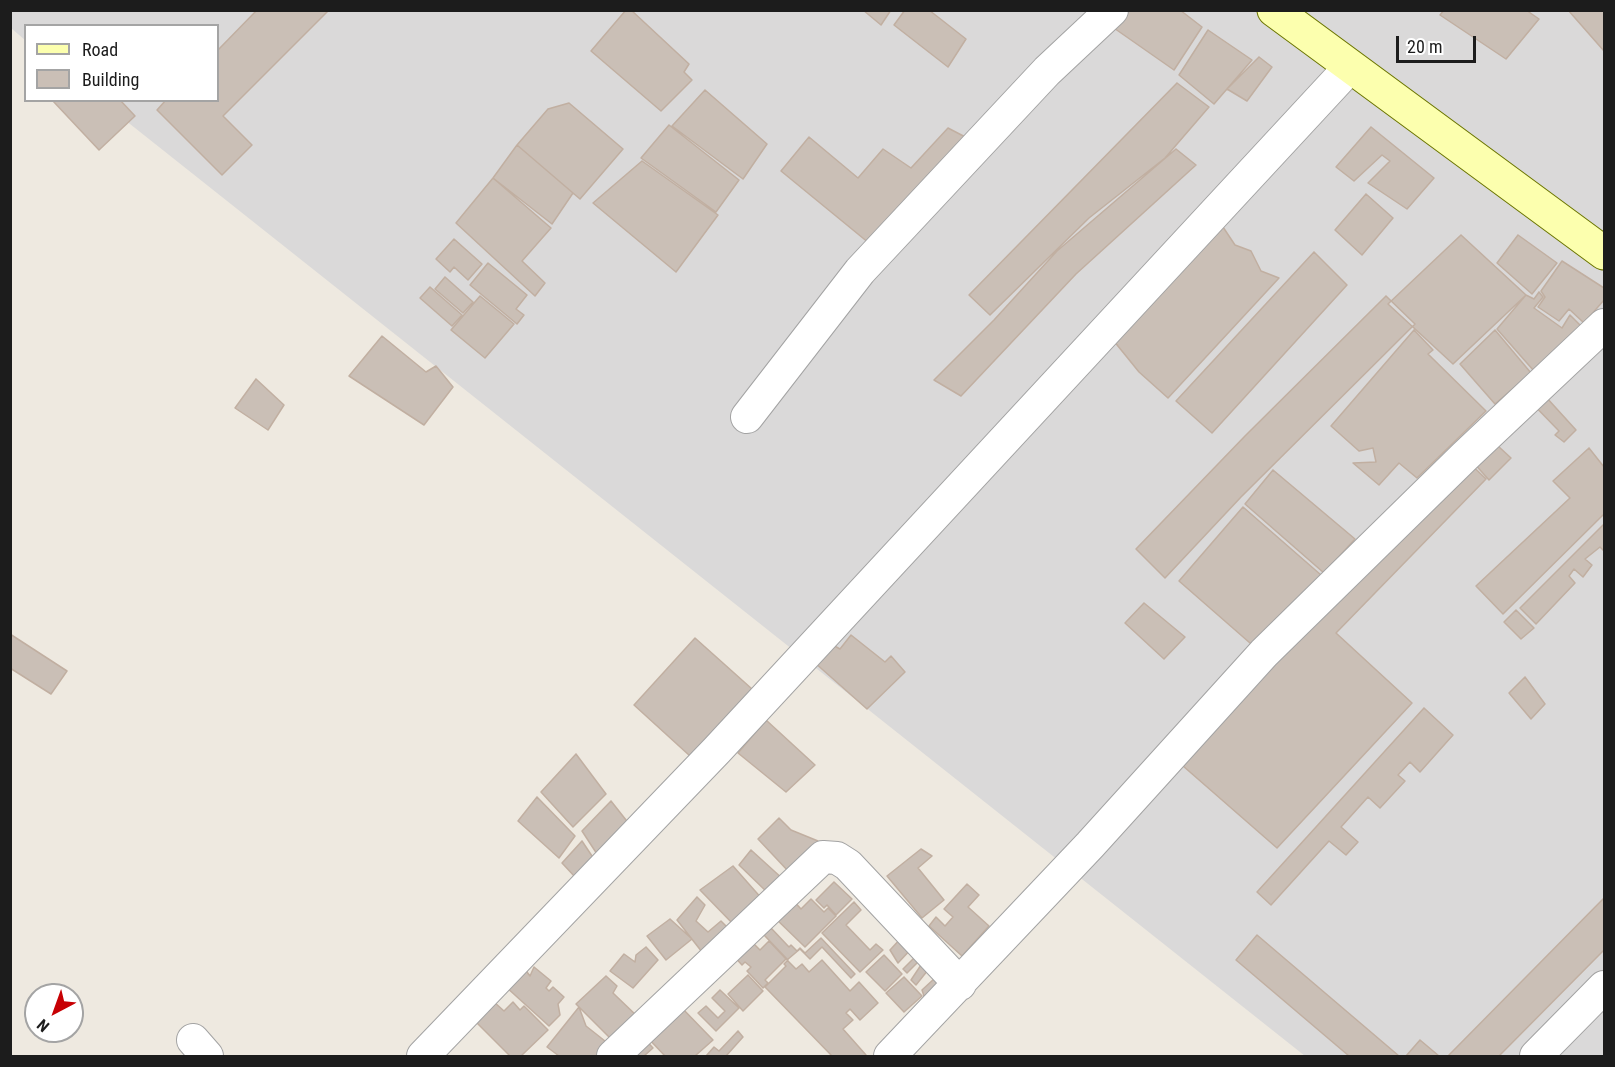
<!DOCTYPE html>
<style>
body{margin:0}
#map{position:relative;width:1615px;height:1067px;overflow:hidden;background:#eee9e0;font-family:"Roboto Condensed",sans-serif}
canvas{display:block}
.frame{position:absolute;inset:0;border:12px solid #1c1c1c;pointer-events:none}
.legend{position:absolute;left:24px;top:24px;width:195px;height:78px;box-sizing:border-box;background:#fff;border:2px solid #a4a4a4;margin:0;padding:8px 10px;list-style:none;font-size:18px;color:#1c1c1c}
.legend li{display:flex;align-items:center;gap:12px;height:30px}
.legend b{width:30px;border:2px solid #a4a4a4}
.north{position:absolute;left:24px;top:983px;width:60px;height:60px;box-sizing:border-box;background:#fff;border:2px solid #a4a4a4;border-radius:50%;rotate:221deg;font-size:16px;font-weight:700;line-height:24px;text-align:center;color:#1c1c1c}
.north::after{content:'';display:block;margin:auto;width:21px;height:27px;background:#c70004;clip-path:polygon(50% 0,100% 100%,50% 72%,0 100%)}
.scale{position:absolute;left:1396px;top:36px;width:80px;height:27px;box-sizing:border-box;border:3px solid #1c1c1c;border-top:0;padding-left:8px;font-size:18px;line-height:21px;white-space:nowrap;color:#1c1c1c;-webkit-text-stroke:4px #fff;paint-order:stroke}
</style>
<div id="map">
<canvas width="1615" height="1067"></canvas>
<div class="frame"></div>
<ul class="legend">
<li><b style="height:8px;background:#fcffae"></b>Road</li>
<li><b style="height:16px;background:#cabfb6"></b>Building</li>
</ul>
<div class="north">N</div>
<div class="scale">20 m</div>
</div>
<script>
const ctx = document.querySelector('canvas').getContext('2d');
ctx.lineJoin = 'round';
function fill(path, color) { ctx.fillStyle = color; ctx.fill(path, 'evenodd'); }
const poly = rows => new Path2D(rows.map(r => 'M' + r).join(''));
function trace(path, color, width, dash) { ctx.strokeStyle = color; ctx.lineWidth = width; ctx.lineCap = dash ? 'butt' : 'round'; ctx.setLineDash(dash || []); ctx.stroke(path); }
const residential = poly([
 [10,11,1604,11,1604,1056,1305,1056,101,101,218,100,218,26,26,26,25,40,11,28]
]);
const building = poly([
 [257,10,329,10,223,116,252,145,222,175,157,110,166,100,218,100,218,50,257,10],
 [626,10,631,10,689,64,684,72,692,80,661,111,591,51,626,10],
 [863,10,891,10,881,25,863,10],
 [905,10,929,10,966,39,948,67,894,25,905,10],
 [1129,10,1180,10,1202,27,1174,70,1111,26,1129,10],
 [1444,10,1526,10,1539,19,1506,59,1440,15,1444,10],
 [1568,10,1604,10,1604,51,1568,10],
 [1208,30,1252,60,1214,104,1179,75,1208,30],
 [1259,57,1272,67,1247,101,1227,89,1259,57],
 [1177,83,1209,107,1165,158,1089,218,990,315,969,295,1177,83],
 [705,90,767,144,743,179,672,126,705,90],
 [52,100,120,100,135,116,99,150,52,100],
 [569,103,623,149,580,199,517,145,548,109,569,103],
 [669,125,739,180,716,212,641,158,669,125],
 [1371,127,1434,178,1407,209,1368,183,1390,161,1382,155,1354,181,1336,167,1371,127],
 [948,128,973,141,875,248,781,171,809,137,858,178,883,149,911,168,948,128],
 [517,145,573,193,552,224,493,178,517,145],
 [1176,149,1196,165,1076,274,961,396,934,380,994,320,1057,251,1176,149],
 [642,161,718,215,676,272,593,203,642,161],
 [493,178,551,228,522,261,545,283,535,296,456,223,493,178],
 [1366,194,1393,218,1362,255,1335,230,1366,194],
 [1221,224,1235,245,1251,251,1261,271,1279,278,1168,398,1139,372,1109,335,1221,224],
 [1461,235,1526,295,1453,364,1388,304,1461,235],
 [1518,235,1557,263,1532,294,1497,263,1518,235],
 [454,239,482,264,468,280,454,267,450,272,436,259,454,239],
 [1314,252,1347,285,1212,433,1176,401,1314,252],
 [1562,261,1604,288,1604,300,1584,323,1569,309,1559,321,1538,307,1545,297,1541,291,1562,261],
 [488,263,527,295,516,309,524,315,517,324,470,285,488,263],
 [445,277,473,302,463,313,435,289,445,277],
 [430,287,462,315,452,326,420,298,430,287],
 [1539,292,1543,297,1534,308,1562,328,1570,315,1581,326,1534,371,1497,329,1526,295,1534,299,1539,292],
 [480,296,514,324,485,358,451,330,480,296],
 [1386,296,1415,324,1241,497,1165,578,1136,549,1245,436,1386,296],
 [1414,330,1433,350,1428,354,1486,411,1417,478,1399,463,1379,485,1353,463,1376,462,1373,448,1359,451,1331,426,1414,330],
 [1495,330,1531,373,1495,404,1460,364,1495,330],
 [382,336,426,372,436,366,453,387,424,425,349,376,382,336],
 [256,379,284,405,268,430,235,408,256,379],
 [1536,386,1576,430,1564,442,1555,435,1559,431,1525,396,1536,386],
 [1498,446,1511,458,1489,480,1465,453,1498,446],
 [1589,448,1604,467,1604,514,1503,614,1476,586,1570,498,1553,481,1589,448],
 [1460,454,1486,479,1336,633,1412,703,1277,848,1167,752,1460,454],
 [1273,470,1355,539,1324,573,1245,504,1273,470],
 [1243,507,1321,575,1258,650,1179,581,1243,507],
 [1604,524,1604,551,1600,547,1585,559,1592,565,1583,577,1574,569,1569,576,1575,583,1536,624,1520,608,1604,524],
 [1144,603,1185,637,1164,659,1125,623,1144,603],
 [1516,610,1534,628,1521,639,1504,622,1516,610],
 [10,634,67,671,51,694,10,668,10,634],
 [851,635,885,662,891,656,905,672,867,709,814,662,829,643,840,649,851,635],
 [695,638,752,689,690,756,634,705,695,638],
 [1525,677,1545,704,1531,719,1509,693,1525,677],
 [1424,708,1453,735,1420,772,1410,762,1398,775,1405,781,1380,808,1368,797,1341,827,1358,842,1346,855,1329,841,1271,905,1257,892,1424,708],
 [766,720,815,765,786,792,738,753,766,720],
 [576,754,606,794,573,827,541,792,576,754],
 [537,797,575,836,559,858,518,821,537,797],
 [611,801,630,825,597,854,582,831,611,801],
 [779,818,791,830,818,841,789,872,758,839,779,818],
 [582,841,594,859,576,878,562,863,582,841],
 [921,849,932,856,918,868,944,900,922,918,887,876,921,849],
 [751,850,784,880,769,894,739,865,751,850],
 [733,866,763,900,735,926,700,890,733,866],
 [834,882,852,899,836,915,827,905,824,908,816,900,834,882],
 [967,884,979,895,968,907,989,926,962,956,929,926,936,917,945,926,953,917,944,909,967,884],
 [697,897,705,905,696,921,708,932,721,921,728,928,702,952,677,920,697,897],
 [791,898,801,909,811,899,824,912,828,908,836,916,805,947,773,916,791,898],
 [1604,898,1604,950,1499,1056,1448,1056,1604,898],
 [854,902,861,910,846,925,870,950,876,944,883,950,860,972,822,933,854,902],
 [670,919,692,939,666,960,647,936,670,919],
 [771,928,789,947,791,945,797,951,800,948,805,953,821,938,855,974,851,978,822,947,810,959,800,949,787,960,796,969,802,964,809,972,822,960,850,991,859,982,878,1003,860,1020,850,1009,846,1013,853,1020,843,1029,866,1055,864,1056,832,1056,765,987,786,966,784,964,788,960,764,935,771,928],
 [1257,935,1399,1056,1349,1056,1236,960,1257,935],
 [747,937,760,950,769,941,786,959,765,980,768,983,763,988,747,971,751,967,745,962,742,965,731,953,747,937],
 [902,937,913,947,898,963,890,950,902,937],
 [646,947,658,960,633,988,610,971,624,954,635,962,636,955,646,947],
 [884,955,902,974,885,991,866,972,884,955],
 [915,957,919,961,907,973,903,969,915,957],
 [529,961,527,972,530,976,534,967,551,981,546,988,549,991,553,987,564,997,558,1004,560,1015,549,1026,505,986,529,961],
 [921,965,928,970,916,985,911,980,921,965],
 [748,975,763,991,743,1011,728,994,748,975],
 [606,976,617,986,613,993,639,1018,614,1042,576,1004,606,976],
 [904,977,922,996,904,1012,886,993,904,977],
 [935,978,941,985,925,999,922,990,935,978],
 [720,990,739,1008,716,1031,698,1013,706,1006,718,1018,725,1011,712,998,720,990],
 [494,1002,504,1011,513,1002,520,1010,524,1006,548,1030,521,1056,510,1056,475,1021,494,1002],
 [680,1006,713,1040,695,1056,665,1056,647,1037,680,1006],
 [579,1007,586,1026,610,1045,600,1056,559,1056,547,1047,579,1007],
 [738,1031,743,1037,726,1056,706,1056,714,1047,719,1051,738,1031],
 [642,1036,653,1048,644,1056,619,1056,642,1036],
 [1420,1040,1439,1056,1406,1056,1420,1040]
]);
const street = poly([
 [747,417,860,271,1047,71,1112,10],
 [193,1040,207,1056],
 [423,1056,717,750,1350,67],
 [613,1056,823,857,837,858,848,865,960,984],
 [890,1056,1090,845,1264,653,1465,456,1604,325],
 [1536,1056,1604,987]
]);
const secondary = poly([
 [1274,10,1604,253]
]);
fill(residential, '#dad9d9');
fill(building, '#cabfb6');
trace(building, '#c1afa1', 1.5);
trace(street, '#a3a3a3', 34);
trace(secondary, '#6b7500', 35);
trace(street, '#fff', 32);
trace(secondary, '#fcffae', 33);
</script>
